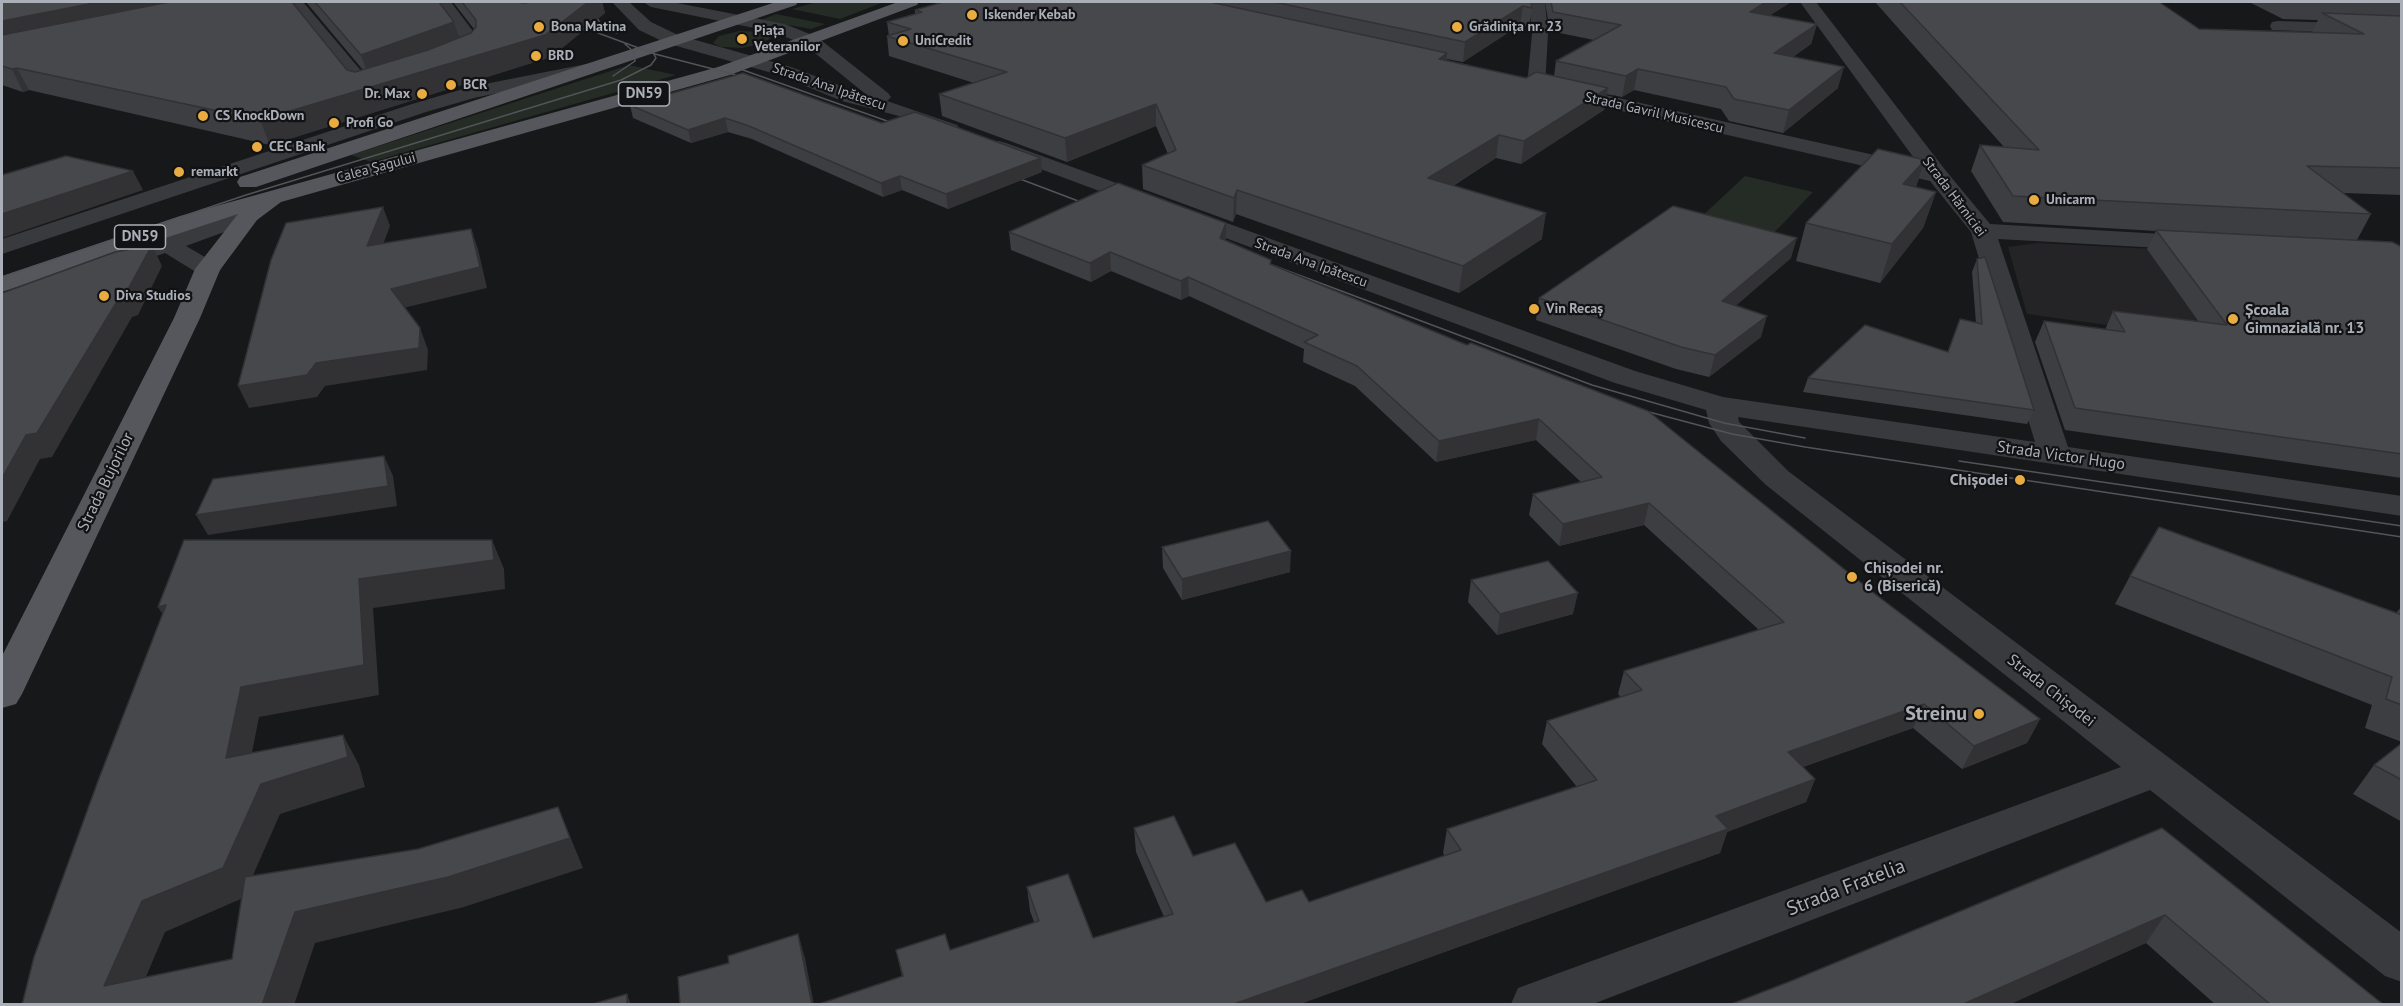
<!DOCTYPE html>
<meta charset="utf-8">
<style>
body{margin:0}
#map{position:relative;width:2403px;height:1006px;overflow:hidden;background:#171819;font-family:"PT Sans",sans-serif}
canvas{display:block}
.frame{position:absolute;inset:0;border:3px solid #aaafb8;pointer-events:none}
</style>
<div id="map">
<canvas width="2403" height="1006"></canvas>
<div class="frame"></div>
</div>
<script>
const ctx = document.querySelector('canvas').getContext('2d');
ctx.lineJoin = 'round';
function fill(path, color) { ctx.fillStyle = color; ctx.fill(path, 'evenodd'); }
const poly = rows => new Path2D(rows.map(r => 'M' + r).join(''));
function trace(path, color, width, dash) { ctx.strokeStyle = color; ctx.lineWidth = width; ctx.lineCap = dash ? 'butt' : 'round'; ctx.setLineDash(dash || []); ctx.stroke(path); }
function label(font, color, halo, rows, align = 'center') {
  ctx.font = font + ' "PT Sans",sans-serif'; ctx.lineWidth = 4.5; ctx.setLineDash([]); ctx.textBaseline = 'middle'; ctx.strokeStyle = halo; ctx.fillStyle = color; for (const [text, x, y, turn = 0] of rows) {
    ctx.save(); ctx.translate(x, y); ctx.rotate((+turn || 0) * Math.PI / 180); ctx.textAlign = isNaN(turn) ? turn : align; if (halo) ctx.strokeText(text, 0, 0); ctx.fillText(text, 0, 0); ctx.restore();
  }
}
const built = poly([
 [2037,243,2288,256,2326,355,2027,314,2008,247]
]);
const green = poly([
 [817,2,884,2,840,19,792,9],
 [776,14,825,24,811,29,761,20],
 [739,31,764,32,771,38,760,44,742,48,721,47,713,43,719,36],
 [629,65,676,75,371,162,351,155],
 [1745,176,1813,192,1772,235,1701,217]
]);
const minor = poly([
 [287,2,303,2,368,79,390,72,397,74,399,78,397,82,364,93,357,91,287,2],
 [435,2,451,2,481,42,477,52,450,64,438,64,435,60,438,56,463,45,463,42,435,2],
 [612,2,629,2,651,22,678,35,791,67,868,96,805,45,774,32,651,7,643,2,672,2,785,24,817,37,888,93,891,97,887,101,957,125,960,129,957,133,943,133,899,116,842,101,779,75,666,43,639,30,612,2],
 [1529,2,1545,2,1548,34,1545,86,1536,92,1527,86,1532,34,1529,2],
 [1800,2,1816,2,1946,171,1990,224,2197,236,2206,238,2209,243,2206,248,2197,250,1998,239,2068,447,2402,496,2402,516,1738,417,1739,422,1788,471,2402,933,2402,982,2385,976,2150,790,1593,1004,1511,1004,1518,988,2121,767,1766,485,1721,441,1709,423,1706,410,1615,383,992,151,989,147,992,143,999,141,1006,143,1635,371,1723,397,2035,442,1971,232,1930,181,1560,97,1551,91,1560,85,1919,165,1800,2],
 [2278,21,2402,25,2402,35,2272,30,2270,26,2272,22,2278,21],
 [586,64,595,69,592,73,474,98,426,112,2,254,2,239,412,104,470,87,586,64],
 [249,208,257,210,261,215,257,220,186,246,217,264,221,269,217,274,208,277,199,274,165,253,112,271,103,269,100,264,103,259,249,208]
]);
const major = poly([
 [776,2,798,2,796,5,256,187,240,187,237,182,240,177,776,2],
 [898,2,919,2,917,5,730,75,281,202,257,220,220,270,200,318,22,694,16,704,2,708,2,656,174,318,195,269,238,214,2,292,2,276,180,216,718,67,898,2]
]);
const tram = poly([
 [571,2,584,11,592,29,598,33,655,54,752,79],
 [588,5,603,27,617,33],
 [743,70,904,127],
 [613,76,635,61,634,52,625,44],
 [1007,174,1094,207],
 [1256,259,1592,385,1724,423,1805,438],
 [2,277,246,195,621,80,651,65,656,58,651,49],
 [1634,408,1732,434,1805,447,2402,537],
 [1959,461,2402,526]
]);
const wall = poly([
 [2,2,347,70,355,72,363,70,306,2,439,2,454,22,459,38,471,33,474,29,453,2,521,2,522,3,533,2,602,2,605,13,551,57,270,145,29,90,23,92,2,85],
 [943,2,1531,2,1532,8,1529,27,1520,25,1463,62,1447,59,1447,60,1526,78,1554,76,1556,61,1594,40,1550,31,1545,2,1791,2,1769,16,1817,24,1811,44,1793,57,1838,88,1783,133,1729,121,1721,109,1634,90,1622,97,1606,94,1604,110,1521,164,1496,158,1453,186,1542,239,1459,293,1236,214,1233,222,1143,189,1142,165,1168,154,1156,126,1067,162,942,116,939,94,974,83,889,56,887,36,889,36,887,22,915,14,915,10],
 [1875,2,2159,2,2199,29,2312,32,2318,20,2283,19,2249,2,2402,2,2402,195,2343,193,2371,214,2357,240,2402,247,2402,478,2065,430,2035,342,2044,321,2105,330,2113,311,2199,322,2147,249,2156,231,2003,222,1971,171,1980,145,2004,147],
 [630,105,882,123,1042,172,948,209,902,190,883,197,752,139,728,132,691,143,633,118],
 [1925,160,1916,187,1936,192,1923,228,1880,283,1796,261,1806,223],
 [1009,232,1226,241,1875,594,2040,719,2027,743,1962,769,1913,728,1803,767,1815,779,1806,802,1727,832,1720,853,1297,1005,816,1005,902,977,896,950,950,950,1034,922,1030,911,1027,887,1093,938,1164,917,1136,852,1134,828,1193,856,1266,902,1309,902,1445,856,1443,853,1447,829,1577,787,1542,744,1547,721,1621,697,1618,694,1624,671,1759,630,1644,525,1559,546,1529,515,1533,494,1581,482,1536,440,1436,462,1355,386,1303,362,1304,349,1189,296,1181,300,1111,271,1091,282,1011,250],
 [1791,258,1735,306,1761,337,1709,377,1676,369,1536,320,1539,298],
 [1977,259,2034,410,2027,424,1803,392,1808,378,1948,352,1976,323,1972,272],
 [1162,547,1290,572,1182,600,1163,568],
 [2130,576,2396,613,2402,606,2402,742,2365,728,2372,705,2115,604],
 [1471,580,1573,614,1497,635,1468,602],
 [2402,743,2402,822,2353,794,2374,765],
 [2162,828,2384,1005,2216,1005,2146,943,2008,1005,1729,1005,1791,981]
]);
const shadedWall = poly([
 [99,2,209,2,2,44,2,21],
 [588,2,602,2,605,13,551,57,270,145,260,120],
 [1766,2,1791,2,1745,31,1750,12],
 [1523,6,1520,25,1463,62,1465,42],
 [454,22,461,44,369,77,361,55],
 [1817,24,1811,44,1768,74,1774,53],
 [1447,53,1445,74,1439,59],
 [1844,67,1838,88,1783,133,1789,110],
 [17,68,29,90,23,92,12,69],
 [1638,69,1634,90,1622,97,1626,76],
 [1608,88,1604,110,1521,164,1524,141],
 [1156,104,1156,126,1067,162,1065,138],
 [725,118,728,132,691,143,688,130],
 [1499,135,1496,158,1426,202,1428,178],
 [1041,158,1042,172,948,209,946,194],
 [1925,160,1913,195,1903,184],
 [133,171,143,190,2,238,2,214],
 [900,176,902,190,883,197,881,183],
 [1237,190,1236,214,1233,222,1234,198],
 [1936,192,1923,228,1880,283,1892,244],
 [383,207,390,226,375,266,367,246],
 [1546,213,1542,239,1459,293,1463,266],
 [1226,223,1226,240,1220,238],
 [471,229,478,249,487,288,399,309,391,289],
 [1797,238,1791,258,1716,323,1722,301],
 [152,245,162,266,138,315,132,317,52,457,40,459,7,521,2,522,2,478,26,435,121,295],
 [1110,252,1111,271,1091,282,1090,263],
 [1188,277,1189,296,1181,300,1181,281],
 [1767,316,1761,337,1709,377,1715,355],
 [420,328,428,350,427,370,325,386,317,397,249,408,238,386,316,363],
 [1539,419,1536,440,1436,462,1439,441],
 [384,456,393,476,397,506,208,535,196,515],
 [1649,503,1644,525,1559,546,1563,524],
 [492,540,504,569,505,589,373,608,379,695,259,717,245,788,226,758,241,687,359,579],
 [1291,551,1290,572,1182,600,1182,579],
 [1578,593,1573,614,1497,635,1500,614],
 [166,605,176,636,158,607],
 [1924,704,1913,728,1779,775,1788,752],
 [2040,719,2027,743,1962,769,1974,746],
 [343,735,359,765,365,787,280,814,243,898,165,932,134,1005,104,986,142,901,261,784],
 [1815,779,1806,802,1727,832,1720,853,1297,1005,1231,1005,1716,816],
 [558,807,583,868,464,907,315,943,294,1005,262,1005,295,912],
 [2165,915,2146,943,2008,1005,1961,1005],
 [798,934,805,958,814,1005,812,1005],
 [627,994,631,1005,627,1005]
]);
const building = poly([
 [2,2,99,2,2,21,2,2],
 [169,2,292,2,347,70,355,72,428,50,471,33,476,27,476,20,462,2,521,2,522,3,533,2,588,2,545,35,260,120,17,68,12,69,2,66,2,35,169,2],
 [315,2,439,2,454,22,361,55,315,2],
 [943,2,1210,2,1447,53,1439,59,1526,78,1536,72,1608,88,1524,141,1499,135,1428,178,1546,213,1463,266,1237,190,1234,198,1142,165,1176,150,1156,104,1065,138,939,94,1007,72,887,36,911,29,887,22,922,12,915,10,943,2],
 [1274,2,1531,2,1532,8,1523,6,1465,42,1274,2],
 [1551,2,1766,2,1750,12,1817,24,1774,53,1844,67,1789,110,1734,99,1726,87,1638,69,1626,76,1556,61,1621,25,1553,12,1551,2],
 [1900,2,2159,2,2199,29,2364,34,2322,13,2402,16,2402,168,2307,166,2371,214,2013,196,1980,145,2039,150,1900,2],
 [743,73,882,123,915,112,1041,158,946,194,900,176,881,183,749,126,725,118,688,130,630,105,743,73],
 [1878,149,1925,160,1903,184,1936,192,1892,244,1806,223,1878,149],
 [66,156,133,171,2,214,2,175,66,156],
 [1118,183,1226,223,1220,238,1271,260,1270,264,1467,345,1471,343,1648,411,1875,594,2040,719,1974,746,1924,704,1788,752,1815,779,1716,816,1728,829,1231,1005,816,1005,903,976,896,950,945,934,950,950,1039,921,1027,887,1068,874,1093,938,1173,914,1134,828,1174,816,1193,856,1235,843,1266,902,1302,890,1309,902,1461,850,1447,829,1597,780,1547,721,1642,690,1624,671,1784,622,1649,503,1563,524,1533,494,1602,477,1539,419,1439,441,1357,366,1304,342,1318,335,1188,277,1181,281,1110,252,1090,263,1009,232,1118,183],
 [1673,206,1797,238,1722,301,1767,316,1715,355,1681,347,1539,298,1673,206],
 [383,207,367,246,471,229,480,267,391,289,420,328,419,348,316,363,307,375,238,386,271,260,286,223,383,207],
 [2156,230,2392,242,2402,247,2402,454,2075,408,2044,321,2125,332,2113,311,2227,325,2156,230],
 [152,245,126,293,121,295,37,433,26,435,2,478,2,293,115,252,152,245],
 [1985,257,2034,410,1808,378,1865,325,1948,352,1960,319,1982,324,1977,259,1985,257],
 [384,456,388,486,196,515,213,479,384,456],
 [1268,521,1291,551,1182,579,1162,547,1268,521],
 [2159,527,2402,615,2402,705,2386,699,2392,677,2130,576,2159,527],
 [184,540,492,540,494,560,359,579,364,665,241,687,226,758,343,735,348,757,261,784,223,868,142,901,104,986,232,959,245,877,418,849,558,807,570,838,448,877,295,912,262,1005,22,1005,34,957,98,781,166,605,158,607,184,540],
 [1548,561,1578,593,1500,614,1471,580,1548,561],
 [2402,743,2402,780,2374,765,2402,743],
 [2162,828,2384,1005,2271,1005,2165,915,1961,1005,1729,1005,1791,981,2162,828],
 [798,934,812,1005,680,1005,678,977,729,963,728,956,798,934],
 [627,994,627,1005,589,1005,627,994]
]);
const markers = [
 [972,15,6,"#e8ac41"],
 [539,27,6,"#e8ac41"],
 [1457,27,6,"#e8ac41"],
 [742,39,6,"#e8ac41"],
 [903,41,6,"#e8ac41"],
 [536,56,6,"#e8ac41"],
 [451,85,6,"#e8ac41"],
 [422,94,6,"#e8ac41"],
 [203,116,6,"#e8ac41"],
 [334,123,6,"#e8ac41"],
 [257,147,6,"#e8ac41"],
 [179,172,6,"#e8ac41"],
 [2034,200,6,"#e8ac41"],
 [104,296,6,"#e8ac41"],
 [1534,309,6,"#e8ac41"],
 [2233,319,6,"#e8ac41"],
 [2020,480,6,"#e8ac41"],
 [1852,577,6,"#e8ac41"],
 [1979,714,6,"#e8ac41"]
];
const farPoinames = [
 ["Iskender Kebab",984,15],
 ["Bona Matina",551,27],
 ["Grădinița nr. 23",1469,27],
 ["Piața",754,31],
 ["Veteranilor",754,47],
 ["UniCredit",915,41],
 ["BRD",548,56],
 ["BCR",463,85],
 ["Dr. Max",410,94,"right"],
 ["CS KnockDown",215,116],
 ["Profi Go",346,123],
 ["CEC Bank",269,147],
 ["remarkt",191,172],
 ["Unicarm",2046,200],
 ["Diva Studios",116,296],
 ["Vin Recaș",1546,309]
];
const farStreetnames = [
 ["Strada Ana Ipătescu",829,87,19],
 ["Strada Gavril Musicescu",1654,113,13],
 ["Calea Șagului",376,168,-15],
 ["Strada Hărniciei",1954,197,53],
 ["Strada Ana Ipătescu",1311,263,20]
];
const shields = [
 [644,94,51],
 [140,237,51]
];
const shieldNames = [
 ["DN59",644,94],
 ["DN59",140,237]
];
const poiNames = [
 ["Școala",2245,310],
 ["Gimnazială nr. 13",2245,328],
 ["Chișodei",2008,480,"right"],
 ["Chișodei nr.",1864,568],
 ["6 (Biserică)",1864,586]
];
const streetNames = [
 ["Strada Victor Hugo",2061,456,8],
 ["Strada Bujorilor",106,482,-64],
 ["Strada Chișodei",2051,691,38]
];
const nearPoinames = [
 ["Streinu",1967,714]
];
const nearStreetnames = [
 ["Strada Fratelia",1846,888,-21]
];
fill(built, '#242426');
fill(green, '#242c25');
fill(minor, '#393a3e');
fill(major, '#55575d');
trace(tram, '#525459', 1.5);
fill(wall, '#3d3e41');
fill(shadedWall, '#323235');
fill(building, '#47484c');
trace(building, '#323235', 1.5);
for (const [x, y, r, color] of markers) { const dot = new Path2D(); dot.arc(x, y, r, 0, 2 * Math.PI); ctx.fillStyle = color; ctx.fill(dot); trace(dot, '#121214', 2); }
label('bold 14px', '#aaafb8', '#121214', farPoinames, 'left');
label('14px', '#aaafb8', '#121214', farStreetnames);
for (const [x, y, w] of shields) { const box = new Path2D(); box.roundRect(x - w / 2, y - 12, w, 24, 4.5); ctx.fillStyle = '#121214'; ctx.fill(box); trace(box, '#aaafb8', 1.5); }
label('bold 15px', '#aaafb8', null, shieldNames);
label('bold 16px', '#aaafb8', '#121214', poiNames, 'left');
label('16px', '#aaafb8', '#121214', streetNames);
label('bold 20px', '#aaafb8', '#121214', nearPoinames, 'right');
label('20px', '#aaafb8', '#121214', nearStreetnames);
</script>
